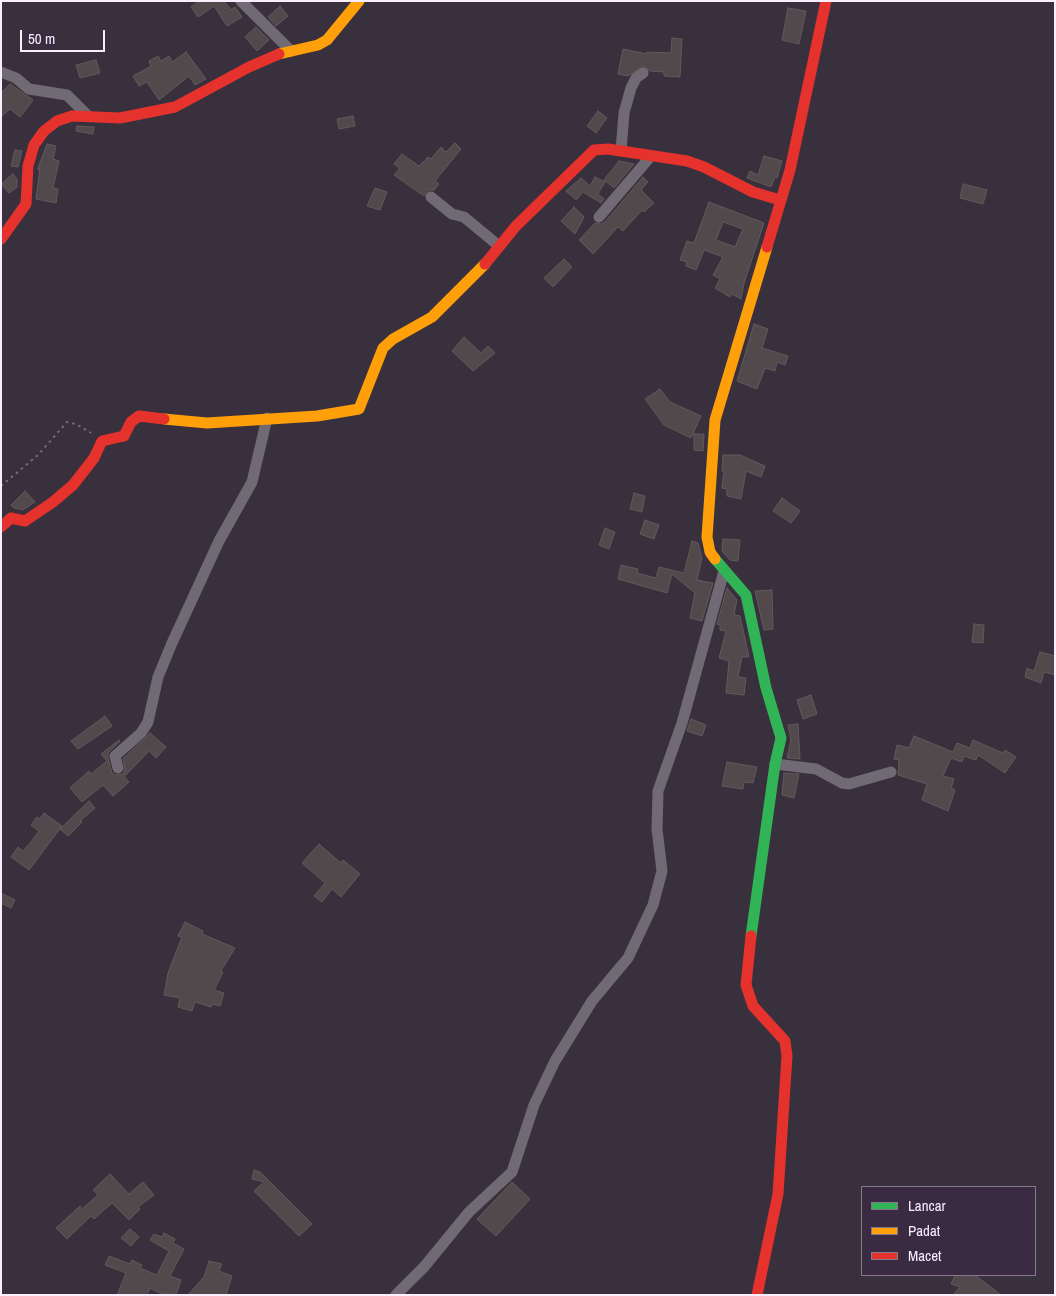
<!DOCTYPE html>
<style>
body{margin:0}
#map{position:relative;width:1056px;height:1296px;overflow:hidden;background:#39303d;font-family:"Archivo Narrow",sans-serif}
canvas{display:block}
.frame{position:absolute;inset:0;border:2px solid #f8eefd;pointer-events:none}
.legend{position:absolute;left:861px;top:1186px;width:175px;height:90px;box-sizing:border-box;background:#3a2b42;border:1px solid #86798d;margin:0;padding:6px 9px;list-style:none;font-size:15px;color:#f8eefd}
.legend li{display:flex;align-items:center;gap:10px;height:25px}
.legend b{width:25px;border:1px solid #86798d}
.scale{position:absolute;left:20px;top:30px;width:85px;height:22px;box-sizing:border-box;border:2px solid #f8eefd;border-top:0;padding-left:6px;font-size:15px;line-height:18px;white-space:nowrap;color:#f8eefd;-webkit-text-stroke:4px #3a2b42;paint-order:stroke}
</style>
<div id="map">
<canvas width="1056" height="1296"></canvas>
<div class="frame"></div>
<ul class="legend">
<li><b style="height:6px;background:#30b455"></b>Lancar</li>
<li><b style="height:6px;background:#ff9f0a"></b>Padat</li>
<li><b style="height:6px;background:#e5322d"></b>Macet</li>
</ul>
<div class="scale">50 m</div>
</div>
<script>
const ctx = document.querySelector('canvas').getContext('2d');
ctx.lineJoin = 'round';
function fill(path, color) { ctx.fillStyle = color; ctx.fill(path, 'evenodd'); }
const poly = rows => new Path2D(rows.map(r => 'M' + r).join(''));
function trace(path, color, width, dash) { ctx.strokeStyle = color; ctx.lineWidth = width; ctx.lineCap = dash ? 'butt' : 'round'; ctx.setLineDash(dash || []); ctx.stroke(path); }
const building = poly([
 [199,1,224,1,231,10,235,7,242,17,227,26,214,6,198,17,191,7,199,1],
 [280,6,288,16,276,26,268,17,280,6],
 [788,8,806,11,799,44,782,40,788,8],
 [256,27,269,40,257,51,245,37,256,27],
 [672,38,682,39,680,77,664,76,664,72,650,71,643,66,628,76,618,74,623,49,647,54,647,52,671,53,672,38],
 [186,52,206,79,195,85,189,76,159,100,147,82,139,86,133,76,151,66,149,61,158,56,161,61,169,56,172,62,186,52],
 [96,60,100,73,80,78,76,65,96,60],
 [10,84,33,100,20,117,10,109,1,117,1,93,10,84],
 [598,111,607,118,596,133,587,126,598,111],
 [353,116,355,126,339,129,337,119,353,116],
 [77,126,94,127,93,134,76,131,77,126],
 [455,143,461,149,435,181,439,184,434,190,428,190,424,196,394,175,400,168,394,164,402,154,419,166,428,157,431,159,441,147,446,152,455,143],
 [47,144,56,146,53,159,59,161,53,188,58,189,56,203,36,199,40,168,38,170,38,168,47,144],
 [15,150,22,151,18,167,11,166,15,150],
 [764,156,782,161,777,178,775,177,771,187,747,178,750,171,758,175,764,156],
 [619,161,634,164,614,188,604,180,619,161],
 [13,174,17,179,17,187,9,193,1,184,13,174],
 [595,177,605,182,598,194,604,199,601,203,583,192,576,200,566,191,581,178,590,186,595,177],
 [643,177,648,182,641,190,654,203,644,212,642,210,623,231,618,227,593,254,579,240,595,223,601,224,605,222,643,177],
 [963,184,987,190,983,204,960,198,963,184],
 [375,188,387,192,380,210,367,206,375,188],
 [709,202,764,223,744,283,741,299,732,294,730,297,715,288,720,279,713,275,723,257,704,250,696,270,686,266,687,262,680,260,687,241,694,243,709,202],
 [723,222,743,229,735,247,716,240,723,222],
 [574,207,584,217,575,234,561,221,574,207],
 [564,259,572,267,553,287,544,278,564,259],
 [754,324,768,329,762,348,788,356,785,365,777,362,775,371,765,368,757,389,737,381,754,324],
 [464,337,481,353,488,346,495,353,473,371,452,351,464,337],
 [660,389,670,402,701,416,691,438,664,425,645,399,660,389],
 [694,434,704,434,703,451,694,450,694,434],
 [723,455,740,455,765,466,761,477,746,471,741,499,727,496,727,489,722,488,724,472,722,471,723,455],
 [25,491,35,502,23,510,14,508,11,505,25,491],
 [634,493,645,496,642,512,630,509,634,493],
 [782,498,800,511,791,523,773,511,782,498],
 [645,520,659,525,654,539,640,534,645,520],
 [605,528,615,532,609,549,599,545,605,528],
 [723,539,740,540,738,561,730,560,722,551,723,539],
 [692,541,698,543,702,558,697,580,713,583,702,621,690,618,695,593,672,574,667,593,618,579,621,565,638,569,637,573,656,578,659,567,684,573,692,541],
 [727,588,737,600,734,615,740,616,749,657,742,657,738,677,746,678,744,695,726,693,729,661,719,658,726,631,720,630,720,625,717,624,727,588],
 [772,590,773,629,764,630,755,591,772,590],
 [974,624,984,625,983,643,972,642,974,624],
 [1040,652,1055,656,1055,675,1044,672,1041,683,1025,677,1027,668,1034,671,1040,652],
 [811,695,817,714,803,719,797,700,811,695],
 [105,716,112,726,78,749,71,741,105,716],
 [691,719,706,725,702,736,687,731,691,719],
 [798,724,800,759,787,758,791,740,788,725,798,724],
 [150,733,166,747,156,758,149,751,124,777,129,782,113,796,103,785,82,802,70,788,89,771,91,774,107,761,101,754,119,740,120,741,108,753,108,758,112,773,116,775,123,774,125,770,123,759,150,733],
 [914,736,953,752,957,743,970,748,973,740,1003,753,1005,750,1016,757,1005,773,978,755,976,760,964,756,962,762,951,758,943,776,954,779,951,788,955,790,948,811,922,800,927,784,898,775,899,760,894,759,897,745,909,748,914,736],
 [727,762,757,767,753,783,744,782,743,789,722,786,727,762],
 [784,773,799,774,794,798,782,795,784,773],
 [89,801,95,808,80,821,82,822,68,836,60,829,89,801],
 [44,813,62,826,29,870,11,857,18,847,23,851,31,842,39,831,31,825,37,817,40,819,44,813],
 [319,844,341,863,343,860,360,874,341,897,332,889,322,902,314,896,325,883,302,863,319,844],
 [1,893,15,900,11,908,1,903,1,893],
 [185,922,203,931,202,934,235,948,221,971,223,972,214,990,224,993,220,1006,212,1004,211,1007,195,1002,192,1011,178,1007,180,998,164,995,168,973,182,937,178,936,185,922],
 [254,1170,260,1172,312,1224,299,1236,254,1191,264,1182,252,1179,254,1170],
 [110,1174,129,1194,143,1182,154,1195,138,1207,140,1209,129,1220,112,1203,94,1219,91,1216,67,1239,56,1228,80,1206,82,1209,98,1195,93,1190,110,1174],
 [512,1182,530,1199,496,1236,477,1219,512,1182],
 [130,1229,139,1237,131,1246,121,1238,130,1229],
 [164,1233,175,1239,173,1243,184,1249,170,1276,181,1280,176,1295,160,1293,150,1288,147,1295,117,1295,126,1273,105,1265,109,1256,130,1264,132,1260,142,1265,140,1268,157,1275,169,1251,150,1240,154,1234,162,1237,164,1233],
 [209,1261,222,1264,219,1271,232,1276,226,1295,188,1295,204,1277,209,1261],
 [955,1275,975,1275,1001,1295,953,1295,960,1287,951,1284,955,1275]
]);
const path = poly([
 [1,486,38,455,67,422,76,424,91,433]
]);
const street = poly([
 [241,1,291,51],
 [1,72,16,78,29,89,67,95,88,116],
 [621,151,624,113,631,88,636,78,643,73],
 [431,197,452,214,464,217,499,246],
 [599,217,651,156],
 [775,764,816,769,842,783,849,784,891,772],
 [118,768,115,756,141,733,148,722,158,677,172,643,219,541,252,482,267,418],
 [396,1295,424,1267,469,1212,512,1172,534,1105,555,1061,592,1001,628,958,653,905,662,871,657,829,658,791,682,723,724,571]
]);
const fast = poly([
 [715,559,746,595,766,688,781,738,775,764,751,936]
]);
const slow = poly([
 [279,54,318,45,327,40,359,1],
 [164,419,207,423,317,416,359,409,383,348,393,339,432,317,485,264],
 [715,559,710,552,707,537,715,420,767,247]
]);
const jam = poly([
 [1,239,26,204,28,166,34,145,44,131,57,121,72,116,120,118,175,107,249,67,279,54],
 [767,247,790,170,826,1],
 [485,264,516,226,594,150,608,149,687,161,704,167,753,192,780,200],
 [1,527,11,518,25,521,53,502,73,485,94,458,102,441,124,436,131,422,139,416,164,419],
 [751,936,746,985,753,1006,785,1041,787,1056,778,1194,757,1295]
]);
fill(building, '#51494b');
trace(building, '#62595b', 1);
trace(path, '#746d77', 2, [2.5, 4]);
trace(street, '#706a74', 11);
trace(fast, '#30b455', 11);
trace(slow, '#ff9f0a', 11);
trace(jam, '#e5322d', 11);
</script>
